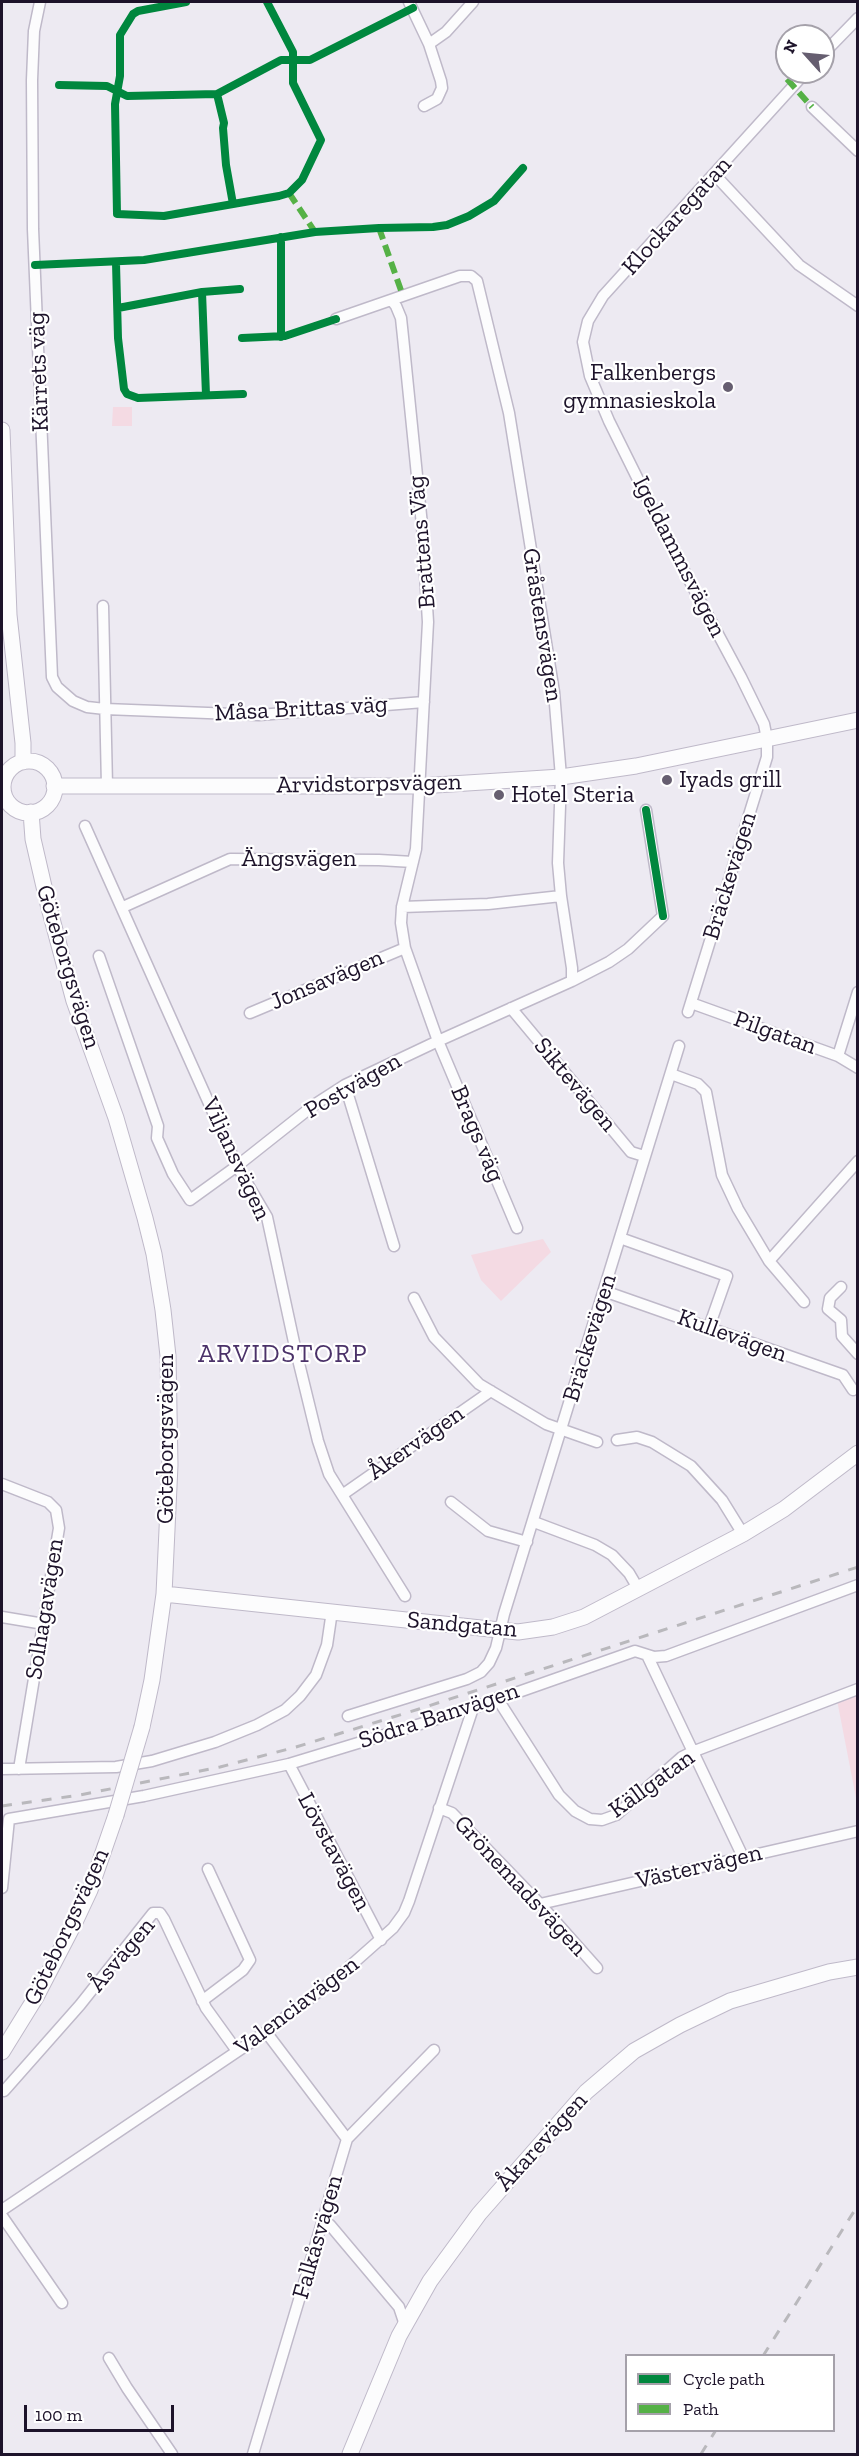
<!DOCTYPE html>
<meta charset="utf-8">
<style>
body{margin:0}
#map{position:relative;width:859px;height:2456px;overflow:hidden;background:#edeaf2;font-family:"Zilla Slab",serif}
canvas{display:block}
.frame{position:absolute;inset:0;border:3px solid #1d132a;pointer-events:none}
.legend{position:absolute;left:625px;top:2354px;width:210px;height:78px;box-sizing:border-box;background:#fff;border:2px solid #a5a1aa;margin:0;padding:8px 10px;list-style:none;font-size:18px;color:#1d132a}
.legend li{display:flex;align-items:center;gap:12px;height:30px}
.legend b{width:30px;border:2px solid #a5a1aa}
.north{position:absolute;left:775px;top:24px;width:60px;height:60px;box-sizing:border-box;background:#fff;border:2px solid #a5a1aa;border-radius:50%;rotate:297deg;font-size:16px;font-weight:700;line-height:24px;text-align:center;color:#1d132a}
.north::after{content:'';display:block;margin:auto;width:21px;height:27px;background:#665e70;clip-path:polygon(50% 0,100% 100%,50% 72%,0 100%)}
.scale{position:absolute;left:24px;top:2405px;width:150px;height:27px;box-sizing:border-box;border:3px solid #1d132a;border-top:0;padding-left:8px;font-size:18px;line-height:21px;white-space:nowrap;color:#1d132a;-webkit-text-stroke:4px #fff;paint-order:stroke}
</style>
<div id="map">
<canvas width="859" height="2456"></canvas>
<div class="frame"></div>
<ul class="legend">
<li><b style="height:8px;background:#00873e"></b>Cycle path</li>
<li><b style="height:8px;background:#55b146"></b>Path</li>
</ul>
<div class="north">N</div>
<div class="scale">100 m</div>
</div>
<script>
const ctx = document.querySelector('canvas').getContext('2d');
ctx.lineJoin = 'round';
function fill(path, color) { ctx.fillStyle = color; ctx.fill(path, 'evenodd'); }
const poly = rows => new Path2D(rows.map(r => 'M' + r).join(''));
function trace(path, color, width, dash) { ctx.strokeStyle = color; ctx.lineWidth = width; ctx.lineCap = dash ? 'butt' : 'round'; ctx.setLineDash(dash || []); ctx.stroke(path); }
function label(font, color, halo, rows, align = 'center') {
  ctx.font = font + ' "Zilla Slab",serif'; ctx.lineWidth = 4.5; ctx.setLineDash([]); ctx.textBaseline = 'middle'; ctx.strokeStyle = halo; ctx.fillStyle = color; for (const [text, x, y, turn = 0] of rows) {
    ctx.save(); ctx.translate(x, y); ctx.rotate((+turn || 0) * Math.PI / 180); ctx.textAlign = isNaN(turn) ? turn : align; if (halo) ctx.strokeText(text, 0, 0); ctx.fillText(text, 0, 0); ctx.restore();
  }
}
const green = poly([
 [113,407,132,407,132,426,112,426],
 [543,1239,551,1252,501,1301,481,1280,471,1255],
 [857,1695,857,1803,837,1700]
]);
const street = poly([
 [40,2,34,31,32,80,33,229,52,677,57,687,73,701,87,707,105,709,259,715,424,702],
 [409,2,429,44,441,81,442,88,437,99,424,106],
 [429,44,446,32,473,2],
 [823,54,858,18],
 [812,107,858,151],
 [715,175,799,265,858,306],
 [392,301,396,306,401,318,403,337,422,525,428,622,416,849,402,907,401,923,405,948,438,1041,517,1228],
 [336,319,460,276,471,276,477,281,509,413,554,692,561,777,558,863,561,896,572,968,572,981],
 [103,606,107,786],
 [85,826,237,1166,267,1217,295,1347,318,1441,329,1474,405,1596],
 [123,907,230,859,379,860,413,862],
 [402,907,488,904,561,896],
 [99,956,158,1126,157,1138,173,1174,190,1200,237,1166,314,1105,345,1085,438,1041,572,981,609,962,628,949,663,916,646,810],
 [691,1003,838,1056,858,1068],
 [511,1008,631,1152,644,1156],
 [688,1012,767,757,767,739,764,724,741,677,672,548,609,421,590,376,583,342,588,321,603,296,806,72],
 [250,1013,405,948],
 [838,1056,858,992],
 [671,1074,698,1084,706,1092,722,1175,738,1209,769,1261,804,1302],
 [345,1085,394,1246],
 [620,1238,727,1276,709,1327],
 [769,1261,858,1161],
 [841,1287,830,1298,828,1309,841,1320,842,1336,858,1354],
 [604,1291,843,1375,853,1390],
 [414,1298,434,1337,479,1384,546,1424,597,1442],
 [617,1440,637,1437,652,1442,691,1466,722,1500,743,1534],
 [2,1484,48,1502,56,1510,59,1528,19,1769],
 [342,1495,491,1391],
 [451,1502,488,1531,527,1542],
 [534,1522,595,1545,612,1555,629,1573,639,1590],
 [2,1617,44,1624],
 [647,1655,743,1857],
 [497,1698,559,1795,575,1811,590,1819,602,1820,616,1815,682,1757,692,1752,858,1689],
 [348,1716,467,1679,481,1672,489,1663,496,1648,504,1614,679,1046],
 [289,1764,381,1940],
 [2,1769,116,1767,152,1761,215,1742,257,1725,285,1710,300,1696,316,1675,327,1645,332,1611],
 [439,1808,452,1813,540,1904,597,1968],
 [2,1888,9,1819,144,1796,289,1764,473,1708,635,1651,654,1657,666,1656,858,1585],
 [540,1904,858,1831],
 [202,2001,243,1970,250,1960,208,1869],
 [266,2032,347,2139],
 [4,2091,80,2005,153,1913,160,1913,164,1919,206,2008,237,2051],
 [2,2210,266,2032,340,1975,393,1928,404,1913,409,1901,473,1708],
 [2,2216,62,2303],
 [323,2222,330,2225,399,2307,405,2325],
 [109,2358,127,2388,172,2454],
 [253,2454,347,2139,434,2050]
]);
const secondary = poly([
 [2,430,9,615,23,743,23,762],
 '3 787a26 26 0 1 1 52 0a26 26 0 1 1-52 0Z',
 [54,786,420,786,561,777,636,766,858,720],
 [31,812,33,839,48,904,74,1001,116,1118,145,1218,154,1254,163,1310,168,1356,170,1465,164,1594,152,1680,142,1727],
 [164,1594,518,1632,553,1627,584,1617,743,1534,784,1509,858,1453],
 [2,2052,36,1997,75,1922,90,1890,116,1815],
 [350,2454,399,2336,430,2281,479,2214,586,2092,634,2051,680,2025,730,2001,829,1972,858,1967]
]);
const rail = poly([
 [2,1806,80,1795,220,1767,296,1747,419,1709,858,1567],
 [763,2356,858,2205],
 [701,2454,716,2430]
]);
const secondaryBridge = poly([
 [116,1815,142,1727]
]);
const quiet = poly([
 [787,79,812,107],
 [289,193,315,232],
 [379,228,403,296]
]);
const cycleway = poly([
 [186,2,138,11,133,14,120,35,120,76,115,104,117,214,164,216,279,196,289,193,302,180,321,140,293,83,293,52,267,2],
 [59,85,107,86,127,96,217,94,281,60,310,60,413,8],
 [217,94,224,123,223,128,226,165,233,204],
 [116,263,118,338,124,389,127,394,138,398,243,394],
 [35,265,144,260,315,232,379,228,433,227,447,225,469,216,494,201,523,168],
 [202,292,206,395],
 [118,308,202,292,240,289],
 [281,337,281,237],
 [242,338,285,336,336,319],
 [646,810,663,916]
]);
const markers = [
 [728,387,6,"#665e70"],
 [667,780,6,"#665e70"],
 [499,795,6,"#665e70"]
];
const streetNames = [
 ["Klockaregatan",677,216,-48],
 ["Kärrets väg",39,372,-92],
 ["Brattens Väg",422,542,-95],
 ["Igeldammsvägen",679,557,63],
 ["Gråstensvägen",542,625,81],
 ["Måsa Brittas väg",301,709,-3],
 ["Arvidstorpsvägen",369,784,-1],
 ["Ängsvägen",299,859],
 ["Bräckevägen",730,876,-73],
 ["Göteborgsvägen",68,967,73],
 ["Jonsavägen",327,980,-23],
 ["Pilgatan",775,1033,20],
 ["Siktevägen",575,1085,50],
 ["Postvägen",353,1086,-30],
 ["Brags väg",477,1134,67],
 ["Viljansvägen",236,1159,65],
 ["Kullevägen",732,1336,20],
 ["Bräckevägen",590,1338,-73],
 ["Göteborgsvägen",166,1439,-90],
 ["Åkervägen",416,1443,-35],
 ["Solhagavägen",45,1609,-81],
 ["Sandgatan",462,1625,5],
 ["Södra Banvägen",439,1716,-18],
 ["Källgatan",652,1784,-36],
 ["Lövstavägen",334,1852,62],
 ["Västervägen",699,1867,-13],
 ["Grönemadsvägen",520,1886,47],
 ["Göteborgsvägen",67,1927,-65],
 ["Åsvägen",122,1955,-50],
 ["Valenciavägen",297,2006,-37],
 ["Åkarevägen",542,2142,-48],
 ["Falkåsvägen",318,2237,-74]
];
const poiNames = [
 ["Falkenbergs",716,373,"right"],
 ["gymnasieskola",716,401,"right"],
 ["Iyads grill",679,780],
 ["Hotel Steria",511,795]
];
const neighbourhoodNames = [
 ["ARVIDSTORP",283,1355]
];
fill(green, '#f4dae3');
trace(street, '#bfb9c9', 13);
trace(secondary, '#bfb9c9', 17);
trace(street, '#fcfcfd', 10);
trace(secondary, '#fcfcfd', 15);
trace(rail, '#b9b8bc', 3, [10, 10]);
trace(secondaryBridge, '#bfb9c9', 17, []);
trace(secondaryBridge, '#fcfcfd', 15);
trace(quiet, '#55b146', 6, [12, 6]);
trace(cycleway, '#00873e', 8);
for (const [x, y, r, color] of markers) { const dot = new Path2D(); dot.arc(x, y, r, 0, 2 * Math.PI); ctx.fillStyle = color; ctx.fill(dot); trace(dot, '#fff', 2); }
label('24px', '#1d132a', '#fff', streetNames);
label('24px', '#1d132a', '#fff', poiNames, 'left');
ctx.letterSpacing = '1.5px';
label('26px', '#4b3269', '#fff', neighbourhoodNames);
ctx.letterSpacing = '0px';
</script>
